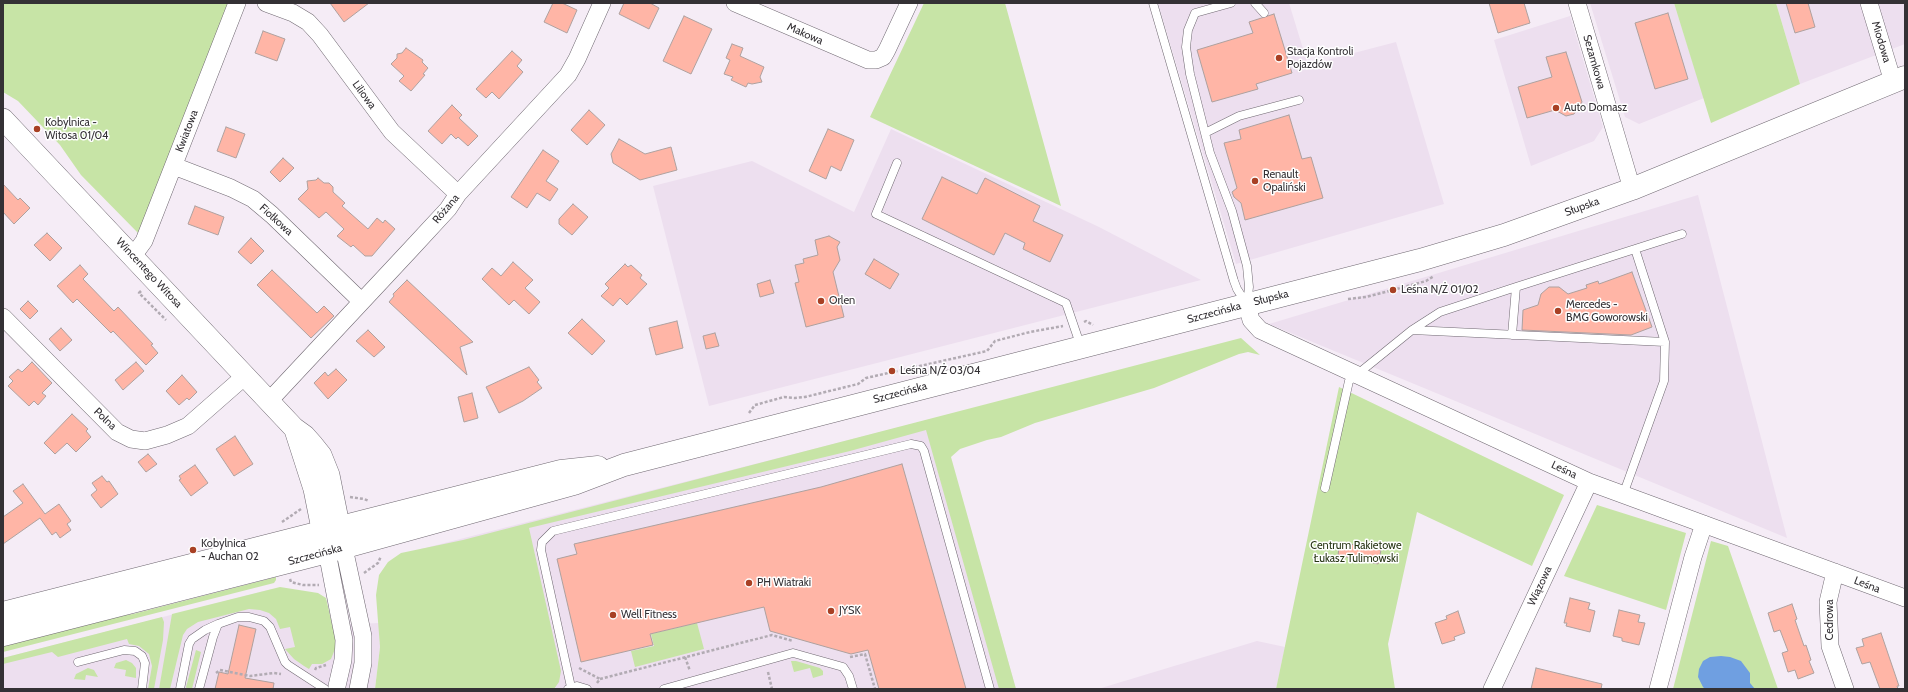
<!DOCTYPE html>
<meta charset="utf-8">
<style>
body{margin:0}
#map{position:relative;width:1908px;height:692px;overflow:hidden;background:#f5ecf6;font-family:Cabin,sans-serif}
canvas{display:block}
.frame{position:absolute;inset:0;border:4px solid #343135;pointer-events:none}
</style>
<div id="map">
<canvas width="1908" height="692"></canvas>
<div class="frame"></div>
</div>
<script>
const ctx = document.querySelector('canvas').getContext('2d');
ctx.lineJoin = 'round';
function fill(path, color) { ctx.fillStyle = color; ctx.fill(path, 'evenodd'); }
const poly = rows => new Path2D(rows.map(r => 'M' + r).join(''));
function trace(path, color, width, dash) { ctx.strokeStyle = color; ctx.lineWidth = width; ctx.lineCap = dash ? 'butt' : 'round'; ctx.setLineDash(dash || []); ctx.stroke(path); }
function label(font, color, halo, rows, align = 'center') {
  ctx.font = font + ' Cabin,sans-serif'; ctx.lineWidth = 3; ctx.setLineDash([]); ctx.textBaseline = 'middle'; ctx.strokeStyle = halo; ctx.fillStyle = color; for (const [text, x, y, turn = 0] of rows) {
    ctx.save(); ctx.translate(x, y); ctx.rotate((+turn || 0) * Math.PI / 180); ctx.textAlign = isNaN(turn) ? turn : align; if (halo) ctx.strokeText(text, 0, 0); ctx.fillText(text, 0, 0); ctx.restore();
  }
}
const built = poly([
 [1158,3,1289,3,1308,65,1396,42,1444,204,1236,264],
 [1590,3,1674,3,1704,98,1639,124,1625,117],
 [1776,3,1905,3,1905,44,1800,84],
 [1570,16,1603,127,1594,141,1531,166,1494,40],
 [891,129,1099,227,1201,280,709,406,653,186,752,161,854,212],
 [1698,195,1787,538,1269,324],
 [939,417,1016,689,556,689,542,668,421,549],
 [272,589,333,625,379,623,380,647,375,689,3,689,3,658],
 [1257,641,1285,647,1276,689,1098,689]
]);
const green = poly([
 [3,3,231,3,145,222,138,233,81,175,60,145,18,101,3,92],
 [924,3,1005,3,1061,206,870,117],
 [1674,3,1776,3,1800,84,1711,123],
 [1241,338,1260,355,1248,352,1239,354,1154,388,1035,423,1001,437,987,440,960,449,951,457,1016,689,999,689,926,430,850,451,529,528,561,671,559,682,554,689,375,689,380,647,376,595,379,575,388,562,401,553,463,540],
 [1339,387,1564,495,1532,566,1417,512,1388,644,1395,689,1276,689],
 [1597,505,1686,533,1666,610,1564,576],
 [1711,541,1728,546,1778,689,1673,689],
 [276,577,276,580,274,583,3,652,3,643,68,623,133,614],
 [280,587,318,593,326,598,335,637,335,649,331,659,322,664,312,664,309,669,304,666,294,659,285,649,295,647,290,627,280,629,276,619,269,613,260,610,249,609,198,622,187,629,183,635,170,689,159,689,172,614],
 [162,617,164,622,163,640,154,689,148,689,152,666,149,654,139,646,129,644,127,639,58,657,52,652,3,664,3,658],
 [697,623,704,649,635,667,631,651,654,646,651,634],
 [196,650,201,652,200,656,192,689,187,689,186,687],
 [126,660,132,663,136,668,136,678,125,676,126,670,114,668,116,663],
 [791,661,796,661,820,668,823,671,823,675,813,678,810,668,794,672],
 [88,668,94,670,98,677,86,675,85,680,74,679,76,674]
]);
const water = poly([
 [1721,656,1730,657,1741,661,1750,673,1750,683,1755,689,1705,689,1703,687,1698,677,1699,669,1703,661,1710,657]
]);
const building = poly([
 [330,3,369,3,344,22,330,3],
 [553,3,562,3,577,10,567,33,544,22,553,3],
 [624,3,650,3,659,8,649,29,619,14,624,3],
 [1489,3,1524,3,1530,23,1498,33,1489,3],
 [1786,3,1808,3,1815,27,1795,33,1786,3],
 [1668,13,1688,79,1655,89,1635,23,1668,13],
 [1274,14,1292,73,1256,84,1258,89,1212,102,1197,50,1253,33,1249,22,1274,14],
 [684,16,712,29,691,74,663,61,684,16],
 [263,31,285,39,277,61,255,53,263,31],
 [732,44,743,48,740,56,764,67,760,77,762,82,752,84,748,83,746,87,731,80,733,77,724,74,730,60,726,58,732,44],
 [406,48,423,60,422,62,428,68,423,74,425,75,411,91,399,81,404,76,391,64,397,58,397,54,402,53,406,48],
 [512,51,522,60,517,66,523,72,499,99,492,92,486,98,476,89,512,51],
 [1566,52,1582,102,1574,114,1566,116,1555,110,1527,118,1518,87,1552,77,1546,57,1566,52],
 [452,105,462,115,459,118,478,136,468,146,458,137,456,139,451,134,442,144,428,131,452,105],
 [589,110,605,125,587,145,571,130,589,110],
 [1289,115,1302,159,1311,157,1323,198,1245,220,1241,203,1234,197,1232,192,1237,188,1224,143,1241,139,1239,130,1289,115],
 [226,127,245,134,236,158,217,151,226,127],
 [828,129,854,140,841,171,831,166,826,179,809,171,828,129],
 [619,139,645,154,671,147,677,170,640,180,613,163,611,154,619,139],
 [543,150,559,161,546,181,558,189,550,201,537,193,527,208,511,197,543,150],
 [283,158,294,168,280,182,270,172,283,158],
 [942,177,977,194,985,178,1040,206,1033,221,1063,235,1050,262,1023,249,1025,243,1005,233,994,255,922,219,942,177],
 [318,178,324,183,329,183,333,187,333,192,345,203,342,206,368,229,377,218,383,223,385,220,395,229,372,256,365,256,353,245,351,247,337,236,344,229,326,212,319,218,298,199,308,189,307,181,316,180,318,178],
 [3,184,18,200,20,198,30,208,14,224,3,212,3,184],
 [573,204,588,217,572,235,559,224,559,219,573,204],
 [195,206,224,217,218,235,188,224,195,206],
 [47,233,62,248,50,261,34,245,47,233],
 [829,236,840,242,837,247,840,260,833,272,844,317,806,327,795,283,799,282,795,265,804,263,803,259,818,255,815,240,829,236],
 [251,238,264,251,251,264,238,252,251,238],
 [874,259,899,274,890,289,865,274,874,259],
 [513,262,533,280,525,288,540,302,529,314,514,300,509,305,482,279,492,268,501,276,513,262],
 [625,264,628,267,631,265,642,275,640,278,647,284,627,305,620,298,613,306,601,296,609,288,605,284,625,264],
 [80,265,88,274,83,279,114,311,118,307,153,344,151,345,158,353,146,365,113,331,111,333,77,299,73,303,57,286,80,265],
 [272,270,317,313,324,306,334,316,311,338,257,285,272,270],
 [1632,272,1652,327,1631,335,1522,330,1523,310,1538,305,1541,294,1549,287,1559,287,1568,294,1587,288,1586,285,1598,281,1599,284,1632,272],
 [407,280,473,342,460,347,467,375,389,302,394,296,393,294,407,280],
 [770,280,774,293,760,297,757,284,770,280],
 [28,301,38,311,30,319,20,309,28,301],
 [582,319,605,341,592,355,568,333,582,319],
 [677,321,683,348,656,355,649,328,677,321],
 [61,328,72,340,60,351,49,339,61,328],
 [368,330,385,347,374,357,356,341,368,330],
 [715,333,719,346,706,349,703,336,715,333],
 [32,362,52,383,42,393,46,396,38,405,34,401,29,406,8,386,13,381,9,377,18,369,22,372,32,362],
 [136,362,144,371,123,390,115,380,136,362],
 [529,367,539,380,537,382,542,388,523,401,499,413,486,387,529,367],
 [336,369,347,380,328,399,314,383,325,372,328,376,336,369],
 [182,375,197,392,189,400,187,398,179,405,166,391,182,375],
 [472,393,478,418,464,422,458,397,472,393],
 [72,414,88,429,86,431,91,437,76,452,67,443,55,454,44,443,72,414],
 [235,436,253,464,234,476,216,449,235,436],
 [148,454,157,464,146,472,138,462,148,454],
 [902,464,966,689,879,689,868,650,851,654,770,631,764,607,650,634,653,645,581,662,557,559,577,554,574,544,821,487,902,464],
 [195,465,208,483,191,496,179,480,181,479,179,476,195,465],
 [102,476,107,482,109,481,118,494,101,508,91,495,97,490,92,483,102,476],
 [23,484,45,514,59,504,71,521,67,524,71,530,60,538,56,532,52,535,40,518,3,544,3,517,23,503,13,491,23,484],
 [1340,542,1381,550,1378,564,1338,555,1340,542],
 [1570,598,1590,603,1588,609,1595,611,1590,632,1566,626,1567,623,1564,623,1570,598],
 [1792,604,1797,619,1795,620,1804,646,1806,645,1811,660,1809,661,1814,673,1798,679,1795,670,1788,672,1782,653,1788,651,1780,630,1774,632,1768,613,1792,604],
 [1619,610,1640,615,1638,622,1645,623,1639,645,1622,641,1622,638,1613,636,1619,610],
 [1458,611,1465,633,1454,637,1455,640,1442,644,1435,623,1447,619,1446,616,1458,611],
 [239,625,256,629,245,678,274,683,273,689,215,689,219,672,228,674,239,625],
 [1881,633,1899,686,1897,686,1898,689,1880,689,1870,662,1862,664,1856,648,1864,646,1862,639,1881,633],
 [1536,668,1602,684,1601,689,1531,689,1536,668]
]);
const path = poly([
 [141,291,139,293,166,320],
 [1348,299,1366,297,1393,290,1426,281,1434,276],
 [1084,322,1086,321,1093,325],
 [749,413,755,405,784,397,795,398,805,397,858,384,866,378,987,351,995,341,1030,332,1063,326],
 [350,497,364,499,369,501],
 [282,522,301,509],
 [364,573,378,563,381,556],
 [290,579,291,582,303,585,319,585],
 [685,657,690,671],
 [850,657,865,654,875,689],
 [579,668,600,679],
 [315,670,316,668,326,665],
 [768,672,772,689],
 [216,673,220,670,250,676,274,673,281,674],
 [597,683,600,679,772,635,793,641]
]);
const service = poly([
 [1153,3,1234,281,1237,289,1246,303],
 [1231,3,1195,13,1188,30,1186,47,1190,74,1210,153,1232,211,1247,266,1249,287,1247,304],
 [1255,3,1264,13],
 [1205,133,1239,116,1299,100],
 [897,163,876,214,1066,303,1081,347],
 [1635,249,1665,342],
 [1516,287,1682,234],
 [1412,330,1440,312,1516,287,1512,335],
 [1325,488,1349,381,1412,330,1665,342,1664,381,1623,495],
 [78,662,124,650,135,651,142,656,145,663,142,689],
 [571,687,541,550,542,542,553,531,911,444,921,446,924,451,990,689],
 [180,689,189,644,192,639,205,630,218,624],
 [199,689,213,637,218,624,238,617,249,617,264,621,270,627,285,662,288,665,325,689],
 [568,689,577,686,587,689],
 [664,689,793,653,843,667,849,676,853,689]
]);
const minor = poly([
 [266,3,293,13,308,22,320,35,392,132,458,194],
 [735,3,868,60,876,60,883,57,887,50,909,3],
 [1577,3,1632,189],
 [1869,3,1893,82],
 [174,166,231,188,253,199,272,215,361,301],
 [133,256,144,241,237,3],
 [1247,305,1251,320,1260,330,1589,482,1905,598],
 [3,317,117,432,131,439,145,441,167,435,188,426,245,376],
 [269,401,411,249,448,209,458,194,568,75,577,59,602,3],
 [344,548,363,636,363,663,358,689],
 [327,552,344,640,343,660,337,686],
 [1835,572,1828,602,1830,646,1845,689],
 [1492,689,1589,482],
 [1658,689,1693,557,1704,524]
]);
const tertiary = poly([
 [3,119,294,428,305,436,313,445,321,455,329,475,343,545],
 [295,430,314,489,326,549]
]);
const secondary = poly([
 [3,613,561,471,598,467],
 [3,635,327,552,574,484,624,465,1420,260,1504,235,1632,189,1905,77]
]);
const markers = [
 [1279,58,4,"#a84024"],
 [1556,108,4,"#a84024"],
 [37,129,4,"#a84024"],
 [1255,181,4,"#a84024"],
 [1393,290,4,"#a84024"],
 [821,301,4,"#a84024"],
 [1558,311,4,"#a84024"],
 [892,371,4,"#a84024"],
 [193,550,4,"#a84024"],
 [749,583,4,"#a84024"],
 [831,611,4,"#a84024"],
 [613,615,4,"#a84024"]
];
const streetNames = [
 ["Makowa",805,34,24],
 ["Miodowa",1881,42,73],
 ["Sezamkowa",1594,62,74],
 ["Liliowa",364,95,54],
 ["Kwiatowa",187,131,-69],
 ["Słupska",1582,207,-20],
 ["Różana",446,209,-50],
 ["Fiołkowa",276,220,42],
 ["Wincentego Witosa",149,273,47],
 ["Słupska",1271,298,-14],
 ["Szczecińska",1214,313,-15],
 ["Szczecińska",900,393,-15],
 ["Polna",105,419,44],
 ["Leśna",1564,470,25],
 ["Szczecińska",315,555,-15],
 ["Leśna",1867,585,21],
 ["Wiązowa",1540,586,-65],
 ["Cedrowa",1830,620,-90]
];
const poiNames = [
 ["Stacja Kontroli",1287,52],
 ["Pojazdów",1287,65],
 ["Auto Domasz",1564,108],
 ["Kobylnica -",45,123],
 ["Witosa 01/04",45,136],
 ["Renault",1263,175],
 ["Opaliński",1263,188],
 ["Leśna N/Ż 01/02",1401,290],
 ["Orlen",829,301],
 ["Mercedes -",1566,305],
 ["BMG Goworowski",1566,318],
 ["Leśna N/Ż 03/04",900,371],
 ["Kobylnica",201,544],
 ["- Auchan 02",201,557],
 ["PH Wiatraki",757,583],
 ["JYSK",839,611],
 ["Well Fitness",621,615]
];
const parkNames = [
 ["Centrum Rakietowe",1356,546],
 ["Łukasz Tulimowski",1356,559]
];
fill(built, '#eddfef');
fill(green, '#c7e4a6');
fill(water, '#6f9fe1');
fill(building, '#ffb5a6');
trace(building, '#aea19f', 1);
trace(service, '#706972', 9);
trace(minor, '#706972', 18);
trace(tertiary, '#706972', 22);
trace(secondary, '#706972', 23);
trace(path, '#b2abb3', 2.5, [3, 2]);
trace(service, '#fff', 8);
trace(minor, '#fff', 17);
trace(tertiary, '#fff', 21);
trace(secondary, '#fff', 22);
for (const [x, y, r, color] of markers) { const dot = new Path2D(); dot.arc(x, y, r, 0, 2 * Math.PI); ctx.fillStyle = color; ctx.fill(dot); trace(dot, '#fff', 1.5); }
label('11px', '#343135', '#fff', streetNames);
label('11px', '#343135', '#fff', poiNames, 'left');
label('11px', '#273514', '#fff', parkNames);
</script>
